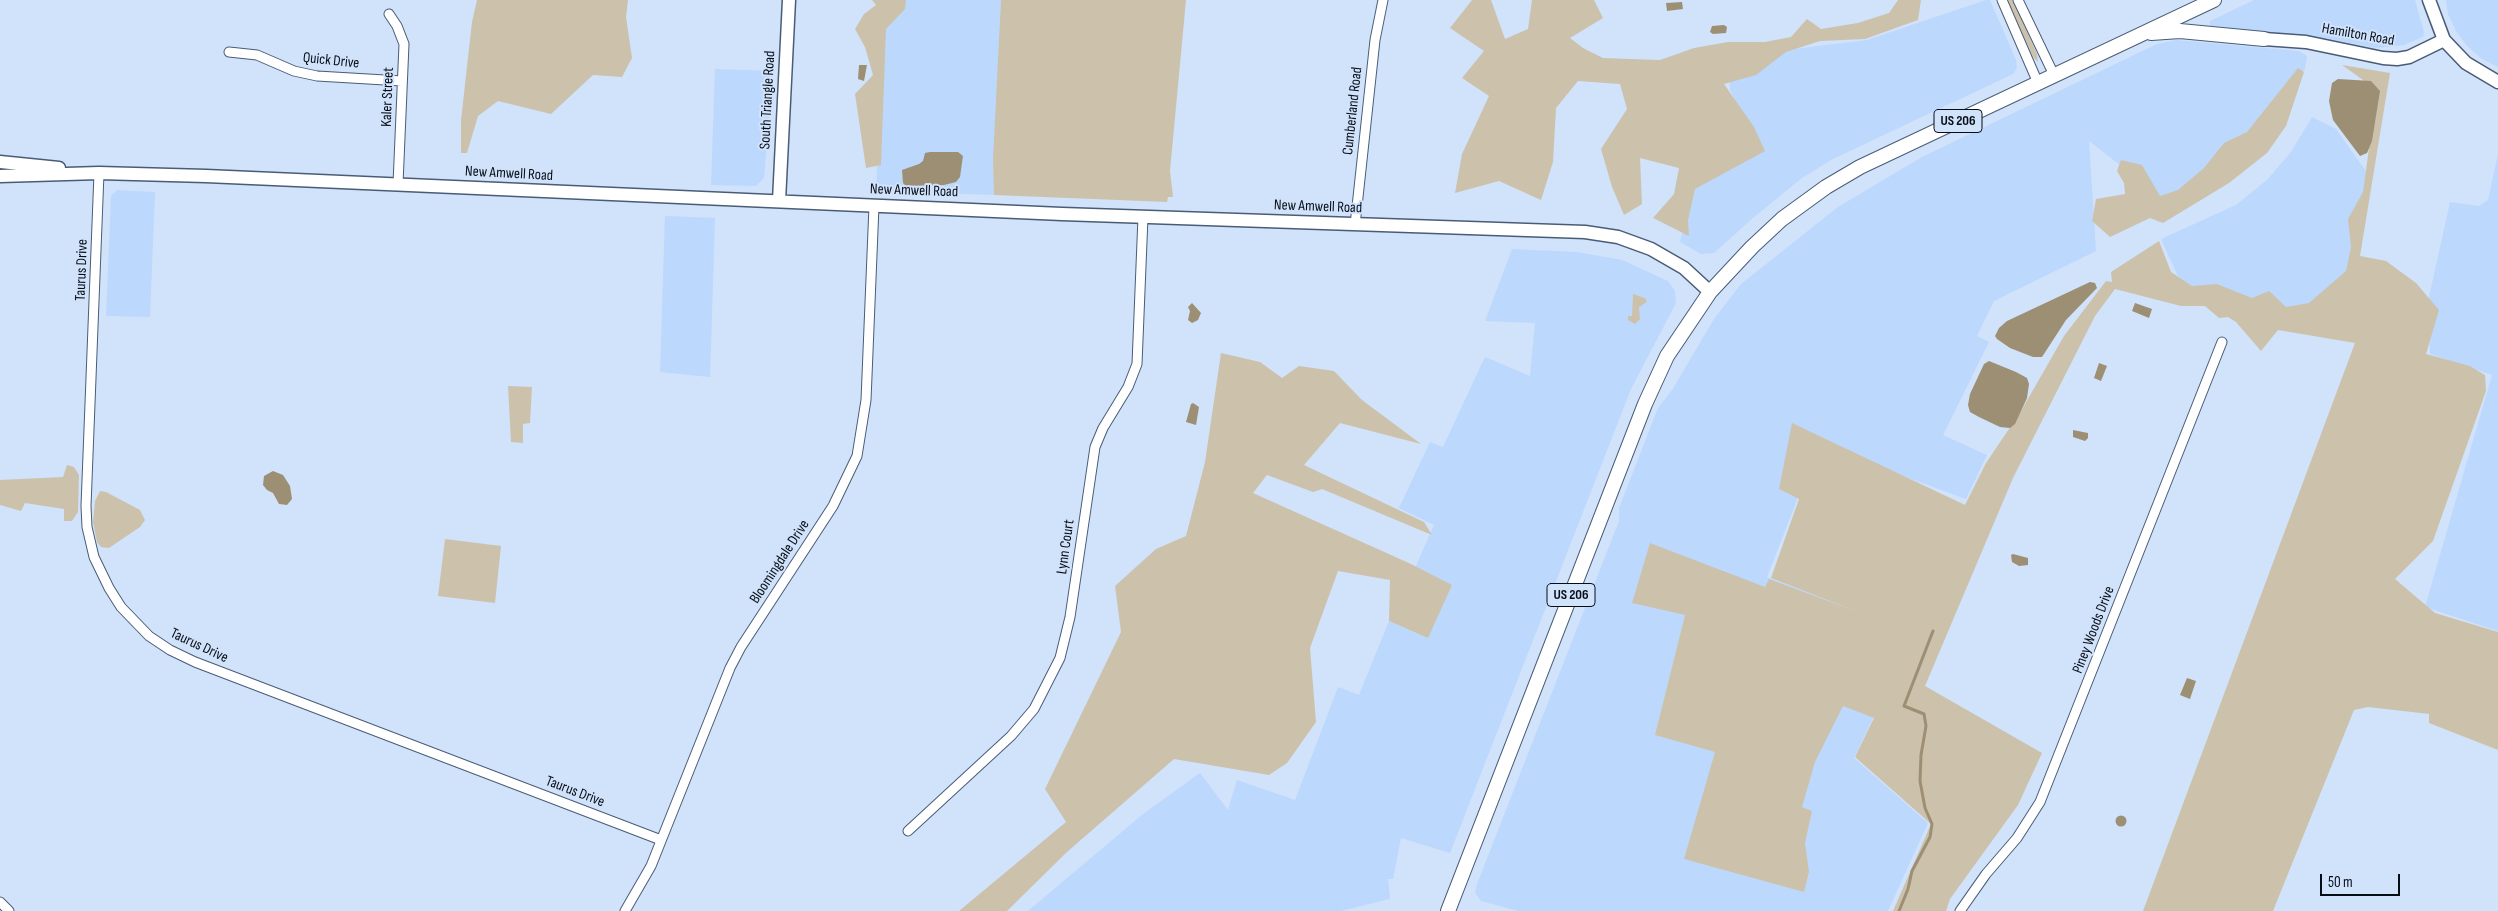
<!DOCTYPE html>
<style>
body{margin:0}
#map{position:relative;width:2498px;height:911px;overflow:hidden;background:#d1e2fb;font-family:"Sofia Sans Condensed",sans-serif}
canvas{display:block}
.scale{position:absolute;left:2320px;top:874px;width:80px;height:22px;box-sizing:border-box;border:2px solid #060d17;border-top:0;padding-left:6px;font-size:15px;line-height:18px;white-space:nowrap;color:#060d17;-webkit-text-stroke:4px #d1e2fb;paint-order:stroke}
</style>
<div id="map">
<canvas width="2498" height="911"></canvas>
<div class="scale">50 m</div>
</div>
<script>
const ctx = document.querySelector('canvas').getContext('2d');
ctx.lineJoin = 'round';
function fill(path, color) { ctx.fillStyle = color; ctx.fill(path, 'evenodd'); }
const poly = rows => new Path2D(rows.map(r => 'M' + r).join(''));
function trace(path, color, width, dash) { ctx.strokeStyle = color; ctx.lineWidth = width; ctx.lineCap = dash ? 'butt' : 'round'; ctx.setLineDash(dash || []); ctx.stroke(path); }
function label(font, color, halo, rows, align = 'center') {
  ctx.font = font + ' "Sofia Sans Condensed",sans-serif'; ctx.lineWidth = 4; ctx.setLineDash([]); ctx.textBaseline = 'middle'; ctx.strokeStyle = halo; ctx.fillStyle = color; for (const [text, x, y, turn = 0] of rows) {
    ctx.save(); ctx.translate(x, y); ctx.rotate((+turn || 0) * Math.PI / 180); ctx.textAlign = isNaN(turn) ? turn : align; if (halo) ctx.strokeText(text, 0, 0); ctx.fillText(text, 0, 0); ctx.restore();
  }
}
const built = poly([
 [885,0,1004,0,994,195,876,191],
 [1986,0,1990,0,2016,60,2017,68,2013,74,1833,159,1802,178,1753,218,1714,253,1701,254,1680,242,1691,187,1759,150,1730,90,1729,57,1867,40],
 [2254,0,2415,0,2424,32,2423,37,2404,45,2376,48,2324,38,2210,26,2210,21],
 [2446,0,2498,0,2498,67,2482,59,2467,46,2456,31,2448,14],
 [2176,40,2299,51,2307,56,2305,69,2243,142,2173,206,2089,141,2096,251,1994,301,1977,336,1989,342,1943,435,1987,455,1966,499,1805,440,1799,495,1767,577,1907,630,1873,718,1854,758,1928,823,1888,911,1518,911,1481,901,1475,893,1477,884,1619,521,1619,508,1658,408,1672,390,1714,319,1741,284,1838,207,1922,157,2157,44],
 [715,69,773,71,764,178,756,186,711,185],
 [2312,117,2336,129,2368,174,2348,275,2291,318,2182,285,2161,239,2236,205,2267,180,2291,152],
 [2498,154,2498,631,2425,607,2492,375,2430,354,2427,306,2450,202,2479,206,2488,200],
 [117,190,155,192,150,317,106,316,111,196],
 [665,216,715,218,710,377,660,372],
 [1512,249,1577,252,1622,260,1668,281,1675,291,1676,303,1631,389,1450,853,1401,838,1393,879,1388,879,1390,899,1341,911,1028,911,1143,814,1200,773,1228,810,1237,780,1295,800,1338,687,1359,695,1389,621,1429,638,1415,568,1434,525,1399,508,1430,442,1443,447,1485,357,1530,376,1535,323,1485,321]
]);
const green = poly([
 [477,0,628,0,626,17,632,58,622,77,593,75,551,114,498,101,478,116,467,153,461,153,461,120,472,22],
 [872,0,906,0,905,9,886,29,881,165,866,168,855,94,873,75,865,47,855,29,864,14,876,5],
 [1001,0,1186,0,1170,171,1173,197,1168,197,1167,202,994,195,993,159],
 [1472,0,1491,0,1505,39,1528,29,1532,0,1594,0,1603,18,1570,38,1583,48,1603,58,1660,60,1694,48,1728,42,1765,42,1791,37,1807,19,1821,29,1858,23,1889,13,1898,0,1921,0,1918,20,1865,39,1820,41,1786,52,1756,75,1724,84,1754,127,1765,151,1695,189,1688,220,1689,236,1653,218,1674,194,1679,168,1640,158,1642,204,1624,215,1612,187,1601,149,1627,109,1620,84,1578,81,1556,108,1553,162,1541,200,1499,181,1455,193,1462,154,1489,96,1462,78,1484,51,1450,28],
 [2007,0,2013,0,2037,54,2038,62,2033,57],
 [2342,65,2390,73,2360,256,2386,261,2416,283,2439,310,2426,354,2470,366,2485,375,2486,391,2433,541,2395,579,2435,613,2498,632,2498,750,2429,723,2429,714,2368,707,2354,710,2273,911,2143,911,2355,343,2278,330,2261,351,2236,322,2228,317,2219,318,2205,306,2181,306,2115,289,2095,316,2013,478,1925,686,2042,753,2018,805,1950,899,1946,911,1893,911,1931,824,1855,757,1874,718,1843,706,1815,762,1802,807,1812,811,1805,843,1809,872,1804,892,1684,859,1715,752,1655,735,1685,615,1632,603,1650,543,1765,587,1769,579,1858,612,1771,578,1799,499,1779,489,1792,423,1965,505,1986,463,2021,411,2064,336,2106,281,2112,282,2111,272,2159,241,2171,272,2192,286,2217,284,2252,298,2269,291,2286,307,2309,303,2346,271,2351,247,2348,219,2363,192,2377,90],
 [2298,68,2304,72,2286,126,2267,153,2229,183,2163,223,2150,218,2110,237,2092,221,2096,199,2125,194,2124,183,2117,171,2121,160,2142,165,2160,196,2178,190,2204,168,2224,143,2247,132],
 [1633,294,1645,298,1647,302,1639,307,1640,319,1635,324,1628,320,1628,316,1632,316],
 [1221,353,1260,362,1282,378,1299,366,1334,371,1362,400,1421,444,1340,423,1304,465,1424,522,1432,535,1322,489,1313,492,1267,475,1253,493,1411,564,1452,585,1428,638,1389,621,1390,580,1338,571,1310,648,1316,722,1287,763,1269,775,1174,759,1067,852,1007,911,959,911,1066,822,1045,789,1121,632,1115,586,1156,549,1186,536,1205,462],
 [508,386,532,387,530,423,523,424,523,443,511,442],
 [67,465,74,467,79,475,78,512,72,521,64,521,64,509,25,503,21,511,0,505,0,480,63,477],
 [100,491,106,492,140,510,145,520,140,527,109,548,101,547,97,542,93,522,95,501],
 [445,539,501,546,495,603,438,596]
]);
const water = poly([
 [1682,2,1683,9,1667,11,1666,3],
 [1724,25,1727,27,1726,33,1713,34,1710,32,1712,26],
 [859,65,867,65,864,81,858,79],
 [2338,79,2371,81,2380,91,2372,141,2367,153,2360,156,2333,120,2329,101,2332,83],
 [930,152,958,152,963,156,960,177,956,182,944,185,906,186,903,183,902,170,919,164,923,161,925,153],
 [2090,282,2095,283,2097,288,2066,320,2042,357,2033,357,2010,348,1997,339,1995,336,1999,328,2007,321],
 [1192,303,1201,313,1198,320,1192,323,1188,320,1190,311,1188,307],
 [2135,303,2152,309,2149,318,2132,311],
 [1989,361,2016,372,2027,378,2029,384,2027,398,2015,424,2010,428,2000,427,1979,417,1970,412,1968,405,1970,394,1984,364],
 [2099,363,2107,366,2101,381,2094,378],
 [1193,403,1199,407,1196,425,1186,422,1191,404],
 [2073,430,2088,433,2088,438,2085,441,2073,437],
 [273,471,283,475,290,486,292,499,287,505,279,504,273,493,267,490,263,485,264,476],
 [2013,554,2028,558,2028,565,2019,566,2012,562,2011,555],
 [2187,678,2196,681,2190,699,2180,695],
 '2115.5 821a5.5 5.5 0 1 1 11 0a5.5 5.5 0 1 1-11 0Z'
]);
const stream = poly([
 [1899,911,1908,889,1912,871,1930,837,1932,824,1925,808,1920,781,1921,755,1926,726,1924,714,1904,706,1933,631]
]);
const street = poly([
 [2002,0,2038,83],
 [2018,0,2054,75],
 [389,14,397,26,404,44,398,184],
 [229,52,257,55,294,71,317,76,402,81],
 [99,173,86,506,87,527,94,557,109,588,121,607,149,636,170,650,195,662,661,840],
 [1355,225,1375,40,1383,0],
 [908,831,1011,736,1034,709,1060,658,1070,617,1095,447,1103,428,1128,387,1137,364,1143,217],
 [0,902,9,911],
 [625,911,651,866,730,668,741,647,833,506,857,456,866,400,874,206],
 [1960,911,1986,874,2017,838,2040,802,2222,342]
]);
const secondary = poly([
 [2429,0,2444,40,2466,63,2498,82],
 [2264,39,2306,42,2383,58,2397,59,2409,57,2444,40],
 [0,162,59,168],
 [0,176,99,173,206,176,1062,214,1585,232,1618,237,1651,249,1684,268,1710,292],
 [779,201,789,0]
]);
const primary = poly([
 [2151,33,2180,31,2264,39],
 [1448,911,1645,404,1667,356,1710,292,1752,247,1782,219,1826,187,1860,167,2214,0]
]);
const shields = [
 [1958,121,48],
 [1571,595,48]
];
const shieldNames = [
 ["US 206",1958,121],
 ["US 206",1571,595]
];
const streetNames = [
 ["Hamilton Road",2358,35,10],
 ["Quick Drive",331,61,6],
 ["Kaler Street",388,97,-88],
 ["South Triangle Road",768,100,-87],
 ["Cumberland Road",1353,111,-84],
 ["New Amwell Road",509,174,3],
 ["New Amwell Road",914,191,2],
 ["New Amwell Road",1318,207,2],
 ["Taurus Drive",82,270,-88],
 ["Lynn Court",1066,547,-82],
 ["Bloomingdale Drive",780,562,-57],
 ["Piney Woods Drive",2094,630,-69],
 ["Taurus Drive",199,646,25],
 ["Taurus Drive",575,792,21]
];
fill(built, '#bdd8fd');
fill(green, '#ccc2ac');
fill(water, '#9d8f73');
trace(stream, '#9d8f73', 3);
trace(street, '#495c76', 11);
trace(secondary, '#495c76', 15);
trace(primary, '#495c76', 16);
trace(street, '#fff', 9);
trace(secondary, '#fff', 12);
trace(primary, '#fff', 14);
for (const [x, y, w] of shields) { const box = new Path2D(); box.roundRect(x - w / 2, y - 11.5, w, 23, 4); ctx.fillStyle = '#d1e2fb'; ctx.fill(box); trace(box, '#060d17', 1); }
label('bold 14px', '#060d17', null, shieldNames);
label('15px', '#060d17', '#d1e2fb', streetNames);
</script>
